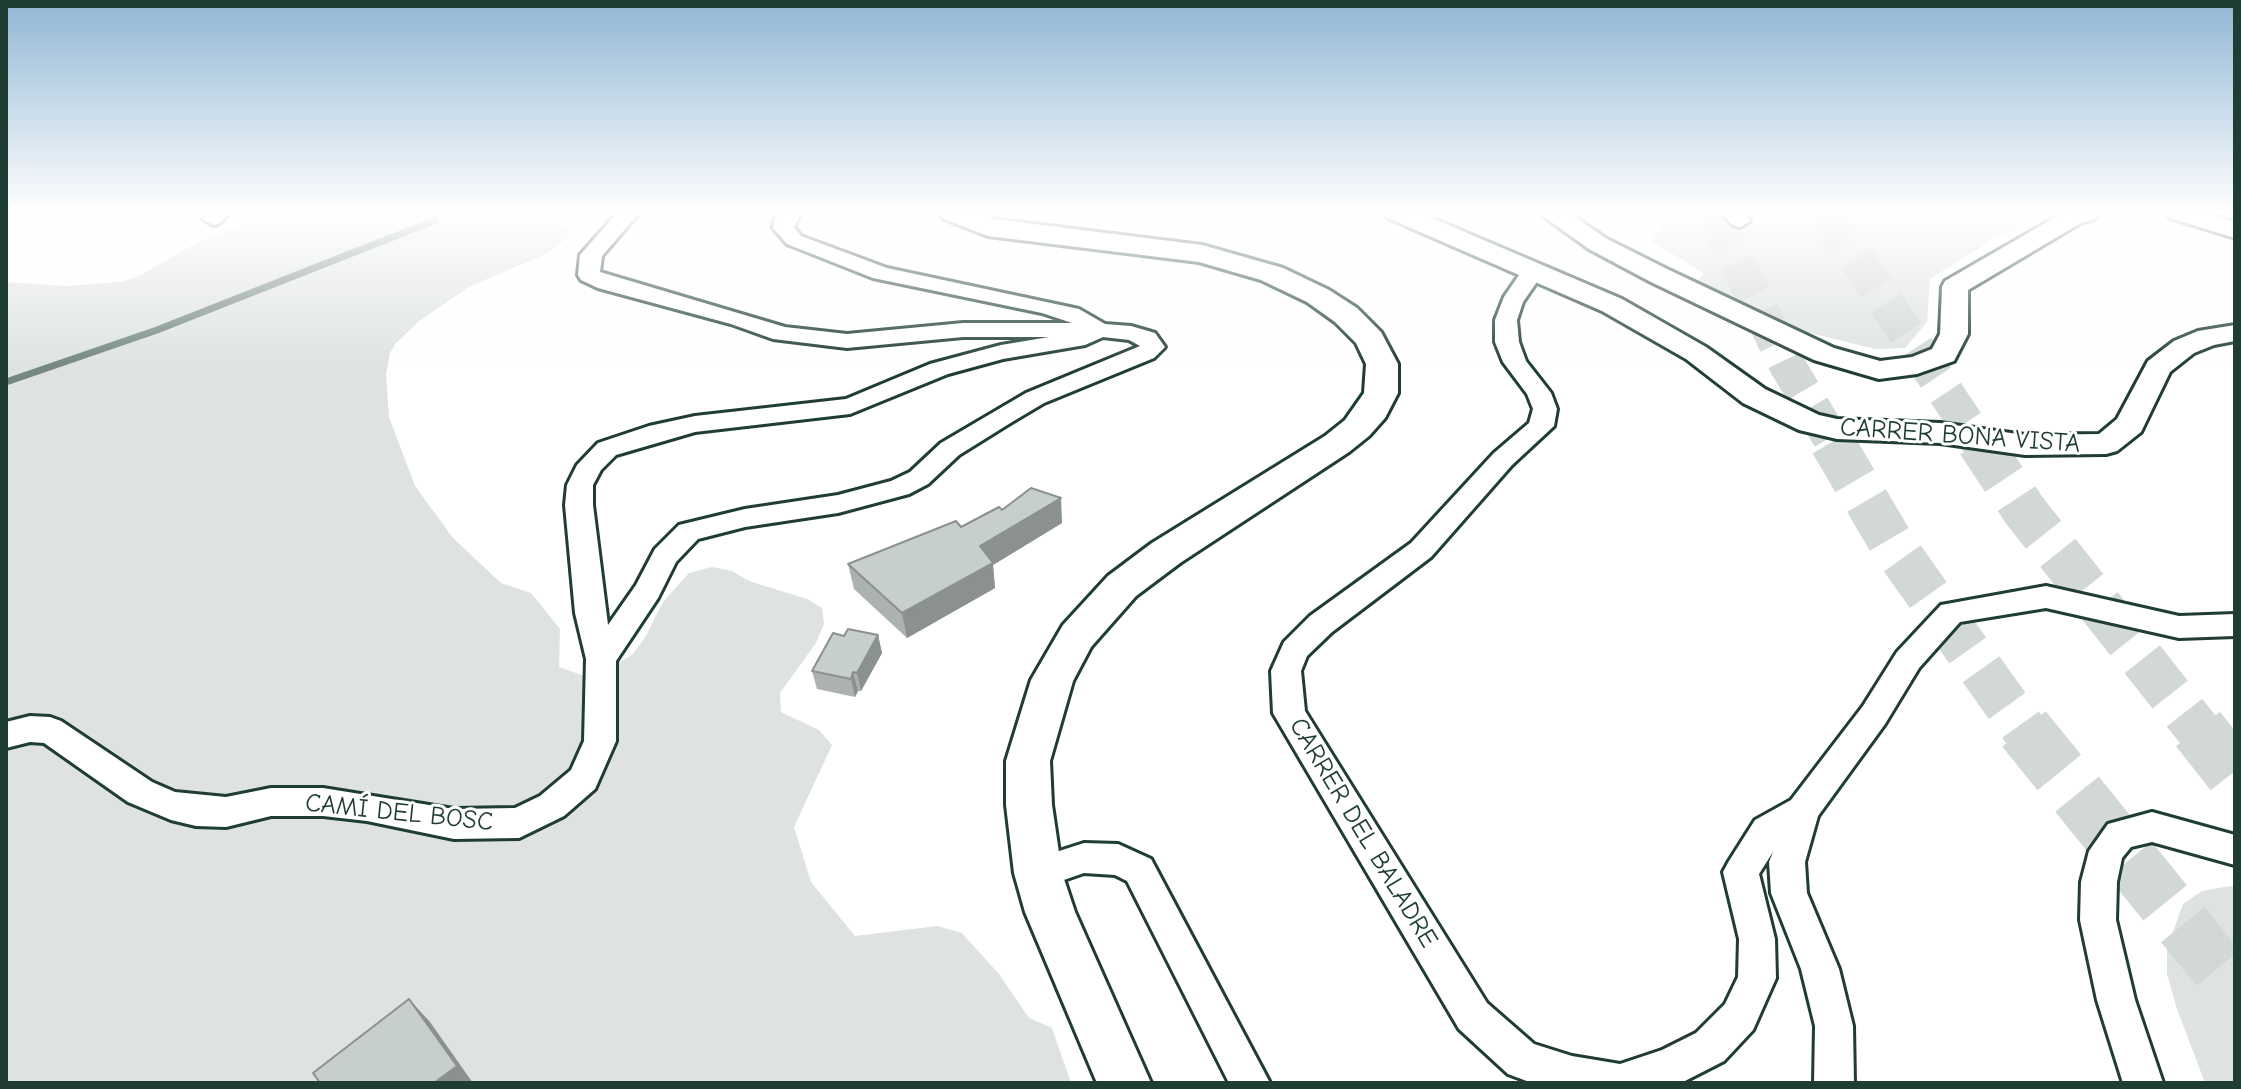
<!DOCTYPE html>
<meta charset="utf-8">
<style>
body{margin:0}
#map{position:relative;width:2241px;height:1089px;overflow:hidden;background:#fff;font-family:"Comic Neue",sans-serif}
canvas{display:block}
.frame{position:absolute;inset:0;border:8px solid #1f3d34;pointer-events:none}
</style>
<div id="map">
<canvas width="2241" height="1089"></canvas>
<div class="frame"></div>
</div>
<script>
const ctx = document.querySelector('canvas').getContext('2d');
ctx.lineJoin = 'round';
function fill(path, color) { ctx.fillStyle = color; ctx.fill(path, 'evenodd'); }
const poly = rows => new Path2D(rows.map(r => 'M' + r).join(''));
function trace(path, color, width, dash) { ctx.strokeStyle = color; ctx.lineWidth = width; ctx.lineCap = dash ? 'butt' : 'round'; ctx.setLineDash(dash || []); ctx.stroke(path); }
function label(font, color, halo, rows, align = 'center') {
  ctx.font = font + ' "Comic Neue",sans-serif'; ctx.lineWidth = 6; ctx.setLineDash([]); ctx.textBaseline = 'middle'; ctx.strokeStyle = halo; ctx.fillStyle = color; for (const [text, x, y, turn = 0] of rows) {
    ctx.save(); ctx.translate(x, y); ctx.rotate((+turn || 0) * Math.PI / 180); ctx.textAlign = isNaN(turn) ? turn : align; if (halo) ctx.strokeText(text, 0, 0); ctx.fillText(text, 0, 0); ctx.restore();
  }
}
const green = poly([
 [274,213,548,213,568,228,569,236,547,254,470,286,418,322,396,343,390,353,386,374,389,417,415,486,453,538,501,583,531,593,560,629,559,667,590,678,632,655,646,636,663,602,689,573,712,567,732,571,749,581,807,599,822,608,824,624,816,643,780,693,781,712,819,730,832,745,794,827,811,882,855,936,937,926,962,933,999,974,1029,1018,1052,1028,1071,1083,6,1083,6,282,66,286,120,282,139,276,198,242],
 [1671,213,2046,213,1993,239,1930,279,1927,322,1905,348,1875,349,1794,329,1696,284,1703,273,1652,241],
 [2230,886,2235,887,2235,1083,2205,1083,2176,1006,2167,974,2167,948,2183,904,2202,891]
]);
const stream = poly([
 [6,382,157,330,436,220]
]);
const motorwayTunnelFar2 = poly([
 [1717,213,1727,242,1786,363,1834,444],
 [1826,213,1980,444]
]);
const motorwayTunnelFar1 = poly([
 [1832,442,1892,544,2025,731],
 [1979,442,2024,510,2199,731]
]);
const motorwayTunnel = poly([
 [2024,729,2235,989],
 [2198,729,2235,776]
]);
const minor = poly([
 [207,213,229,213,220,223,213,225,203,219,207,213],
 [617,213,639,213,602,256,600,272,785,327,847,334,963,323,1072,323,1042,313,873,278,787,244,773,228,774,221,779,213,801,213,794,227,801,236,887,268,1079,309,1105,324,1131,326,1155,333,1165,347,1154,358,1044,403,1012,422,959,455,928,484,909,494,838,513,745,527,698,539,676,562,658,598,616,661,616,741,595,789,564,816,519,838,454,839,367,821,323,816,271,816,226,827,196,826,171,820,128,802,44,743,30,742,6,748,6,722,30,716,50,717,61,721,152,782,175,792,226,797,271,788,323,788,454,809,515,808,540,796,571,770,584,741,586,659,575,613,565,505,567,485,577,465,598,443,649,426,695,416,846,399,930,364,1001,345,1049,337,963,337,847,348,773,339,731,324,598,288,581,280,578,275,580,255,617,213],
 [1103,337,1129,340,1140,346,1026,393,941,443,910,472,891,481,838,495,745,509,679,525,655,549,636,585,608,625,593,505,593,485,601,470,616,455,695,432,850,414,948,374,1003,359,1085,345,1103,337],
 [1721,213,1744,213,1750,221,1740,227,1733,225,1721,213],
 [1534,263,1545,270,1523,302,1517,320,1519,342,1526,361,1551,393,1557,409,1554,426,1512,465,1431,557,1332,632,1307,656,1301,671,1305,711,1487,1003,1534,1044,1572,1056,1620,1064,1662,1050,1696,1033,1725,1004,1738,977,1739,939,1723,872,1729,861,1755,820,1791,800,1863,706,1897,652,1941,605,2046,586,2179,616,2235,614,2235,636,2179,638,2046,608,1960,622,1919,668,1885,724,1818,816,1805,862,1807,893,1839,969,1853,1026,1854,1083,1814,1083,1815,1026,1801,969,1771,893,1769,862,1773,852,1759,874,1775,939,1776,978,1753,1030,1724,1061,1681,1083,1532,1083,1508,1074,1459,1029,1273,713,1271,671,1284,642,1310,616,1411,543,1494,453,1529,423,1533,409,1527,394,1503,362,1495,342,1495,320,1504,297,1526,265,1534,263],
 [2152,812,2235,835,2235,865,2152,842,2131,847,2122,858,2117,882,2116,920,2135,1000,2163,1083,2123,1083,2097,1000,2080,920,2081,882,2089,851,2108,824,2152,812],
 [1084,843,1118,844,1151,859,1270,1083,1229,1083,1127,881,1115,875,1084,873,1038,889,1025,884,1020,873,1025,862,1084,843]
]);
const tertiary = poly([
 [1385,213,1420,213,1622,299,1706,347,1765,389,1819,415,1837,419,1940,423,2025,435,2099,434,2117,419,2148,361,2174,341,2198,331,2235,325,2235,341,2214,345,2194,353,2170,372,2141,432,2117,451,2106,454,2025,455,1940,443,1837,439,1799,430,1743,403,1686,359,1602,311,1388,218,1385,213],
 [1539,213,1569,213,1607,239,1669,270,1834,348,1880,361,1912,357,1932,349,1940,334,1942,287,1945,281,2061,214,2099,213,2096,218,2079,224,1968,290,1968,334,1954,361,1917,374,1879,379,1814,360,1651,282,1589,249,1539,213],
 [2167,213,2207,213,2235,222,2235,238,2170,218,2167,213]
]);
const secondary = poly([
 [940,213,980,213,994,219,1202,245,1283,268,1329,290,1357,308,1381,332,1398,364,1398,393,1385,418,1369,436,1349,452,1180,563,1136,596,1091,647,1073,681,1050,761,1052,805,1062,873,1075,912,1151,1083,1097,1083,1025,912,1014,873,1006,805,1006,761,1031,680,1063,625,1108,576,1152,543,1325,436,1345,420,1364,393,1366,364,1356,343,1335,322,1307,302,1261,280,1199,262,988,236,944,219,940,213]
]);
const wall = poly([
 [1002,510,1062,523,993,565,995,588,907,638,854,589,848,564,961,527],
 [878,635,882,653,861,691,858,691,855,697,817,689,812,671]
]);
const shadedWall = poly([
 [1061,498,1062,523,993,565,995,588,907,638,902,613,980,546],
 [878,635,882,653,861,691,857,673],
 [853,672,858,691,855,697,851,679],
 [409,999,430,1022,473,1083,434,1083]
]);
const building = poly([
 [1031,488,1061,498,980,546,993,563,902,613,848,564,956,521,961,527,999,507,1002,510,1031,488],
 [848,629,878,635,857,673,853,672,851,679,812,671,833,633,844,636,848,629],
 [409,999,457,1066,434,1083,320,1083,313,1073,409,999]
]);
const streetNames = [
 ["CARRER BONA VISTA",1960,436,4],
 ["CAMÍ DEL BOSC",399,813,6],
 ["CARRER DEL BALADRE",1363,833,59]
];
fill(green, '#dee3e2');
trace(stream, '#758883', 7);
trace(motorwayTunnelFar2, '#d2d8d6', 36, [36, 18]);
trace(motorwayTunnelFar1, '#d2d8d6', 45, [45, 23]);
trace(motorwayTunnel, '#d2d8d6', 56, [56, 28]);
trace(minor, '#1f3d34', 6);
trace(tertiary, '#1f3d34', 6);
trace(secondary, '#1f3d34', 6);
fill(minor, '#fff');
fill(tertiary, '#fff');
fill(secondary, '#fff');
fill(wall, '#abb2af');
fill(shadedWall, '#8b918f');
fill(building, '#c7cfcc');
trace(building, '#8b918f', 2);
const sky = ctx.createLinearGradient(0, 0, 0, 366);
sky.addColorStop(0, '#91b6d4');
sky.addColorStop(0.58, '#fff');
sky.addColorStop(1, '#ffffff00');
ctx.fillStyle = sky;
ctx.fillRect(0, 0, 2241, 366);
label('26px', '#1f3d34', '#fff', streetNames);
</script>
